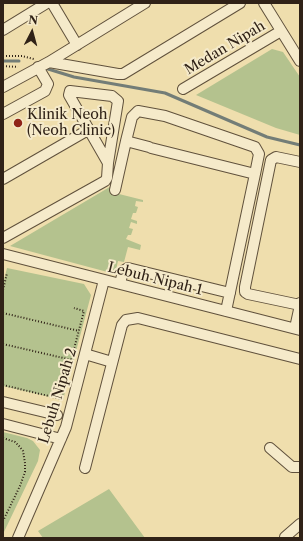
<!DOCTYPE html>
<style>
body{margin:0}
#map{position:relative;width:303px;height:541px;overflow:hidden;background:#efdead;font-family:"Libre Caslon Text",serif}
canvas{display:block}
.frame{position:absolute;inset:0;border:4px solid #302217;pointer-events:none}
.north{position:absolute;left:12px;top:12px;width:40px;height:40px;-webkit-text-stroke:3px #f5eaca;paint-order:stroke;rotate:6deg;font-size:11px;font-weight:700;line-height:16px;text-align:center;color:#302217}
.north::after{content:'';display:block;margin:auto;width:14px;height:18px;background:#302217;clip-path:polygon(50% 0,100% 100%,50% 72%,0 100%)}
</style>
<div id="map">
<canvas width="303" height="541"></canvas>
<div class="frame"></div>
<div class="north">N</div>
</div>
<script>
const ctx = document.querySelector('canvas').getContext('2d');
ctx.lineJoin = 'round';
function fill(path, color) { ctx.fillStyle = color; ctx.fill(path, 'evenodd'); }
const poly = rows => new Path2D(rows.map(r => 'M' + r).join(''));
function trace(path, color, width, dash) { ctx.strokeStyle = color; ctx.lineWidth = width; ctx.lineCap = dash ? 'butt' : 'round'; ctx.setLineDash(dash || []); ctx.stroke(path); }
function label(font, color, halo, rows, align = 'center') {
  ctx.font = font + ' "Libre Caslon Text",serif'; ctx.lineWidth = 4; ctx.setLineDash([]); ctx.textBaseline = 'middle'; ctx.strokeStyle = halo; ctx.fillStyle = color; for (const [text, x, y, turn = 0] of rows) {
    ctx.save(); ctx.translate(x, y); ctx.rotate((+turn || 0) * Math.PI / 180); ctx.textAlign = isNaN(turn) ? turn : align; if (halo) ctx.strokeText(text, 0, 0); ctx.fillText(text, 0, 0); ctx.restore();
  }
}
const green = poly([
 [272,49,283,52,300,77,300,135,276,128,196,95],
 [113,185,111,192,143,200,143,202,136,201,135,206,138,207,136,213,133,213,131,219,137,221,137,224,131,222,129,228,133,229,131,235,128,235,126,239,141,245,140,250,128,247,124,262,118,261,115,274,10,246],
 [7,268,84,284,91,295,63,400,3,386,3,284],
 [3,432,27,438,33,441,40,450,38,461,3,534],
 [109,489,145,538,43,538,38,531]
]);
const stream = poly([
 [3,61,19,61],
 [48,69,74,77,165,93,267,137,300,145]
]);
const path = poly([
 [3,56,22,56,34,59],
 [3,66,18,67],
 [3,290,7,273],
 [3,313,79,331],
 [3,344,72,360],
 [3,385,61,399],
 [59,406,84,311,74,308],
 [3,438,15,442,20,447,23,451,25,463,25,472,20,486,3,521]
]);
const minor = poly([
 [52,3,77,45],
 [264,3,300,61],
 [3,30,47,3],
 [49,62,118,74,123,74,240,3],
 [3,87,49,62,145,3],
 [183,89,281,31],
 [3,114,45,91,48,84,38,67],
 [149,147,126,141,132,117,138,111,165,116,255,147,259,154,255,174,151,148],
 [300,162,276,157,271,160,245,287,245,292,248,294,300,305,300,303],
 [3,179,88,130],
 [115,190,126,141],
 [3,238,105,181,107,178,108,163,118,101,112,96,70,91,69,95,108,163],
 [3,254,300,330],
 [120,284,123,271,128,268,230,293],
 [226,311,255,174],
 [295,328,300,305],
 [85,354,112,362],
 [3,402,57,415],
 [3,424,61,439],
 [270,448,292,467,300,467],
 [85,468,122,325,126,320,138,318,300,359],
 [285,537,300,524],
 [18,538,66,427,104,280]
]);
const markers = [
 [18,123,5,"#8f2418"]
];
const streetNames = [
 ["Medan Nipah",225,48,-31],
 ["Lebuh Nipah 1",155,279,14],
 ["Lebuh Nipah 2",58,396,-73]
];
const poiNames = [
 ["Klinik Neoh",27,115],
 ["(Neoh Clinic)",27,131]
];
fill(green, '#b4c28e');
trace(stream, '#737d77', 3);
trace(minor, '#60513c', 12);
trace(path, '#302217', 2, [1, 2]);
trace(minor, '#f5eaca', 10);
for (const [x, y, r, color] of markers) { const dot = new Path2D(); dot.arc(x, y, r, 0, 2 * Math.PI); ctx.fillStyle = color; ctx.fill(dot); trace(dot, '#f5eaca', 1.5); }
label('14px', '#302217', '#f5eaca', streetNames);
label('14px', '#302217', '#f5eaca', poiNames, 'left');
</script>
